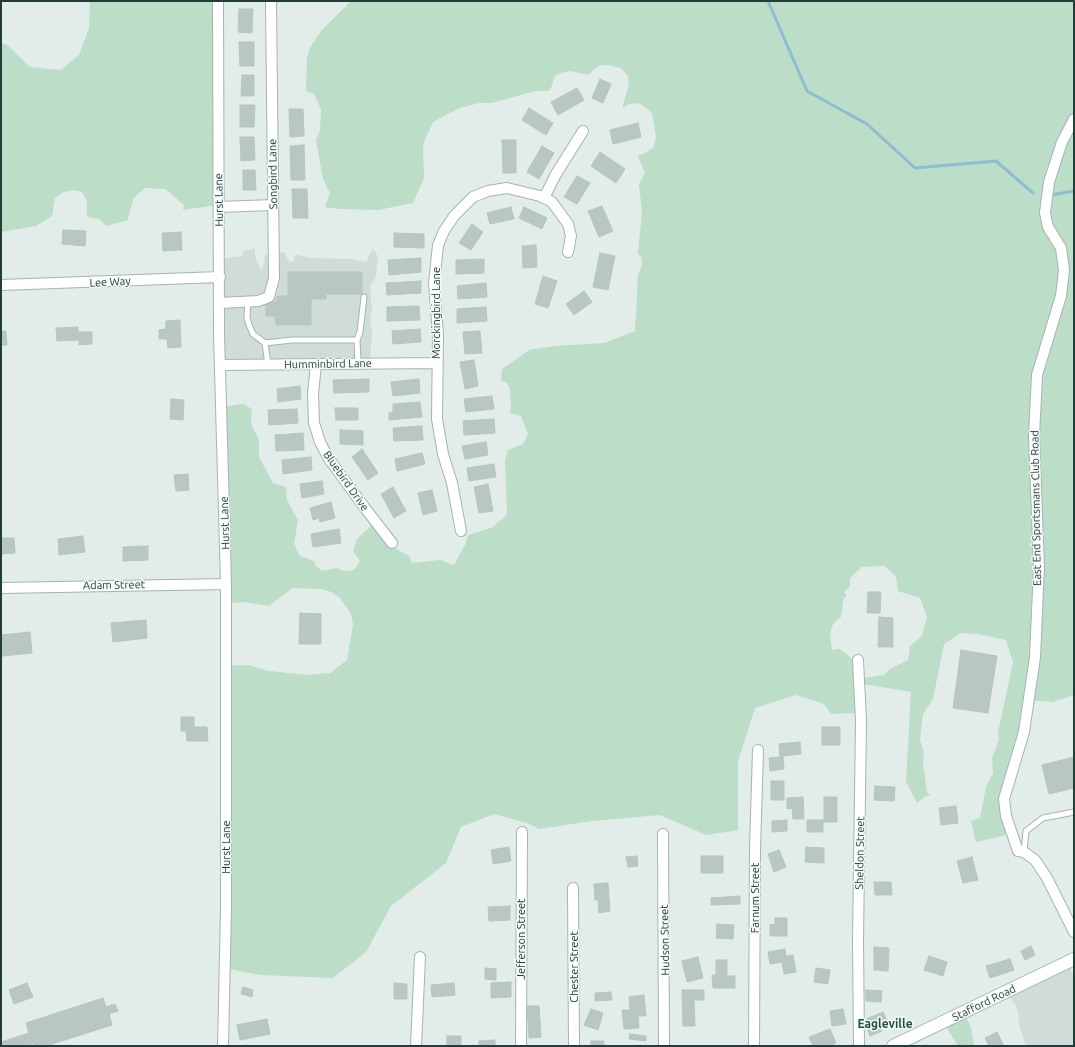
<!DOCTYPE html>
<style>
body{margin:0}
#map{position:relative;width:1075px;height:1047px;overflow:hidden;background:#e2ece9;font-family:Ubuntu,sans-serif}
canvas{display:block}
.frame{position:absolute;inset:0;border:2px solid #233d39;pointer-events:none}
</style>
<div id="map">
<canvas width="1075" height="1047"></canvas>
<div class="frame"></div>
</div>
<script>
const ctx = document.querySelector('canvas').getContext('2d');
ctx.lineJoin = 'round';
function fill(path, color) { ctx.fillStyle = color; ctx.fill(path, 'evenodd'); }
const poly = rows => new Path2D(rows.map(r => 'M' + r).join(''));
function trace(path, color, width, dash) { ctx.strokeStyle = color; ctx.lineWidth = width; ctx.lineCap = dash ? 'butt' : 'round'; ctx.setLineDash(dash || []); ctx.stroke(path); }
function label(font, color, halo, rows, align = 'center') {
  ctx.font = font + ' Ubuntu,sans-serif'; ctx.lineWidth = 3; ctx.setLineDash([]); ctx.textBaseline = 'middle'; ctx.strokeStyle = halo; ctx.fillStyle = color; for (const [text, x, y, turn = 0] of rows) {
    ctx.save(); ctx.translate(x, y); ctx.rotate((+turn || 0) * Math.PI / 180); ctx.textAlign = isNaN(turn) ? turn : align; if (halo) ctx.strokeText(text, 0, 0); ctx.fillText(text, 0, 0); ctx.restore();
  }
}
const built = poly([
 [373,248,378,257,376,276,373,282,370,285,372,312,370,315,372,333,370,363,220,367,220,259,243,256,243,251,255,249,255,256,261,270,263,268,265,255,284,252,288,260,293,262,295,255,297,255,311,258,351,259,366,262],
 [1068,962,1074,978,1074,1046,1026,1046,1020,1028,1018,1010,1009,995]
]);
const green = poly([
 [90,1,216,1,217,205,183,210,184,205,165,189,145,188,134,198,128,217,128,220,106,226,99,219,87,217,87,201,82,192,75,190,63,192,55,198,52,216,36,226,1,232,1,44,6,44,30,67,61,70,79,55,89,28],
 [351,1,1074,1,1074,695,1052,702,1027,700,1005,778,1003,796,1011,834,976,842,971,821,980,818,986,787,993,773,992,758,999,740,998,733,1013,662,1006,640,978,634,961,633,944,644,933,699,923,714,920,740,924,753,923,762,927,793,931,795,926,796,917,803,906,782,911,692,863,684,858,713,831,714,824,704,796,695,755,708,738,761,738,830,706,835,660,815,592,821,539,829,527,823,494,814,461,827,446,863,391,906,366,952,333,978,260,975,224,968,225,666,249,665,269,671,306,675,330,673,347,660,353,624,351,614,340,598,331,592,322,589,292,588,269,606,245,602,225,603,221,407,243,404,252,409,251,424,259,440,259,457,273,483,286,487,287,500,298,520,294,544,300,556,314,561,316,566,322,571,337,568,344,571,354,570,360,561,353,551,357,539,373,524,393,547,409,556,412,563,440,560,454,565,466,543,468,535,491,528,507,515,505,460,508,450,523,444,528,434,521,416,510,413,511,403,510,389,507,383,501,380,502,369,529,350,554,346,605,343,635,331,638,275,642,265,641,256,638,254,642,213,639,184,645,173,638,156,646,153,654,147,656,137,652,113,640,103,629,104,622,108,629,84,628,76,621,68,607,65,598,66,588,75,571,71,560,73,555,76,551,88,548,91,535,91,492,103,479,103,460,108,433,122,423,144,424,178,413,203,378,210,340,209,325,207,330,193,323,179,316,140,320,131,321,110,314,94,306,91,307,58,310,48,321,31],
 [884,566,896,576,898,591,920,598,927,617,922,636,910,646,908,660,890,669,884,675,858,679,857,663,840,649,832,650,830,633,833,624,841,617,844,597,847,596,844,592,850,586,850,578,862,567],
 [965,1015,971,1027,974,1046,958,1046,944,1023]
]);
const stream = poly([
 [768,1,807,91,867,124,915,168,996,161,1033,193],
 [1051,195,1074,191]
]);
const building = poly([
 [239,9,253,9,252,33,238,32,239,9],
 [239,42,254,42,254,66,240,66,239,42],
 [242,75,254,75,254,96,241,96,242,75],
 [600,79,611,84,603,103,592,98,600,79],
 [577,88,584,100,558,115,551,102,577,88],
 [240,105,255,105,254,127,240,127,240,105],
 [529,108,553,123,546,135,522,120,529,108],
 [289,109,303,109,304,136,290,137,289,109],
 [638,123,641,137,613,144,610,130,638,123],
 [240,137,254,137,255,160,241,161,240,137],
 [502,140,516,140,516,173,503,173,502,140],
 [304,145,305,180,291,180,290,146,304,145],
 [542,146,554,153,539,179,527,172,542,146],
 [600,152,625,169,616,183,591,166,600,152],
 [243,170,255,170,256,190,243,190,243,170],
 [577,176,590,183,577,204,564,197,577,176],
 [292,189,307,189,308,218,293,218,292,189],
 [602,206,613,231,599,237,588,211,602,206],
 [511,207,514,219,490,224,487,213,511,207],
 [524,207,547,218,542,229,519,218,524,207],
 [472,224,483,232,471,250,459,243,472,224],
 [63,230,86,231,85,246,62,244,63,230],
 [181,232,182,250,163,251,162,233,181,232],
 [394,233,424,234,424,248,394,247,394,233],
 [536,245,537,267,523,268,522,246,536,245],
 [600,253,615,256,608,290,593,287,600,253],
 [421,258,421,272,389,275,388,260,421,258],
 [484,259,484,273,456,274,456,260,484,259],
 [288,272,362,272,362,294,326,294,326,299,311,299,311,325,276,325,276,316,266,316,266,302,277,302,277,296,288,296,288,272],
 [543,276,557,281,548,308,535,304,543,276],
 [421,281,421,293,387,295,386,283,421,281],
 [486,283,487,297,458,299,457,286,486,283],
 [584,291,592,302,574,315,566,304,584,291],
 [419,306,420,320,387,321,387,307,419,306],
 [486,307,487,321,457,323,457,309,486,307],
 [180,320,181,347,168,348,167,339,159,339,159,330,166,329,166,321,180,320],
 [78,327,78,332,92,332,92,344,79,345,79,340,57,341,56,328,78,327],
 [420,329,421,342,393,344,392,331,420,329],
 [1,331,6,331,7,345,1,345,1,331],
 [480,331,482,353,465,354,463,332,480,331],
 [474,360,478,386,465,389,460,362,474,360],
 [369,379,369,392,334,393,333,380,369,379],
 [419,379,420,393,393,396,391,382,419,379],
 [300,386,301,399,278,402,277,389,300,386],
 [492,396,494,409,466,412,464,399,492,396],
 [171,399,184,400,183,420,170,419,171,399],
 [420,402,422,417,389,420,389,413,393,412,393,404,420,402],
 [335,408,358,408,358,420,336,420,335,408],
 [297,409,298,423,269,425,268,410,297,409],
 [494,419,495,433,464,435,463,421,494,419],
 [422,426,423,440,394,441,393,428,422,426],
 [340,430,363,431,363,445,340,444,340,430],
 [303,433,304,450,276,451,275,435,303,433],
 [486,442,488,455,465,459,462,446,486,442],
 [362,449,378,473,368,480,352,457,362,449],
 [422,453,425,464,397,471,395,459,422,453],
 [311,457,312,470,283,474,282,460,311,457],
 [494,464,496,477,469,481,467,468,494,464],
 [188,474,189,490,176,491,174,475,188,474],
 [322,481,324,494,302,498,300,484,322,481],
 [488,484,493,511,479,513,474,487,488,484],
 [393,487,406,511,394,518,381,494,393,487],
 [432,490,437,511,423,515,418,493,432,490],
 [331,502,335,518,320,522,319,518,313,520,310,508,331,502],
 [339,529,341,543,313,547,311,534,339,529],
 [83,536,85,552,59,555,58,539,83,536],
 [1,538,14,538,15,553,1,554,1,538],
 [148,546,148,560,123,561,123,547,148,546],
 [868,592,881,592,880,613,867,613,868,592],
 [300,613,321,614,321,644,299,644,300,613],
 [879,617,893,618,893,647,878,647,879,617],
 [146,620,147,638,113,642,111,623,146,620],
 [30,632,32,653,2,656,1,635,30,632],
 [961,650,997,656,988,713,953,708,961,650],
 [181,717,194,717,194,727,207,727,208,741,187,741,186,731,181,731,181,717],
 [822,727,840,727,840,745,822,745,822,727],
 [800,742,801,754,783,756,784,769,770,771,769,758,780,757,779,744,800,742],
 [1074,757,1074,788,1049,794,1042,765,1074,757],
 [771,781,784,781,784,800,771,800,771,781],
 [875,786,895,787,894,801,874,800,875,786],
 [803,797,804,819,793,819,792,808,787,809,787,798,803,797],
 [824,797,837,797,837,822,823,822,823,832,807,832,807,820,824,820,824,797],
 [956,806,958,823,941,825,939,808,956,806],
 [787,820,787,831,772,832,772,821,787,820],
 [509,847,511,861,493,864,491,850,509,847],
 [806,847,824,848,824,863,805,862,806,847],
 [779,850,786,867,774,872,768,854,779,850],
 [637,856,638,866,628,867,626,857,637,856],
 [701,856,723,856,723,873,701,873,701,856],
 [972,857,978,880,963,883,957,861,972,857],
 [874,882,891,882,892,895,875,895,874,882],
 [608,883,610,911,599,913,598,900,595,900,594,884,608,883],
 [740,896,740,904,711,905,711,898,740,896],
 [510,906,510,920,489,921,488,907,510,906],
 [775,918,787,918,787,936,770,936,770,924,775,925,775,918],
 [717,924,734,925,733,939,716,938,717,924],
 [1031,946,1035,955,1025,960,1021,951,1031,946],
 [874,947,889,948,888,971,874,970,874,947],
 [785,949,786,956,793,955,796,972,784,974,782,962,770,964,768,952,785,949],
 [929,956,947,962,943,976,924,970,929,956],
 [698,957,703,978,687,982,682,961,698,957],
 [1010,959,1014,970,990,978,986,966,1010,959],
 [716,960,727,960,727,976,735,976,735,988,713,988,712,975,716,975,716,960],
 [485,968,496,969,496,980,485,979,485,968],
 [816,968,830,970,828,984,814,982,816,968],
 [511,982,511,997,491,998,491,983,511,982],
 [27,983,33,997,14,1004,9,990,27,983],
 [394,983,407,984,407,999,394,999,394,983],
 [454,983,455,995,432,997,431,985,454,983],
 [243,987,253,990,252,997,241,994,243,987],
 [682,990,704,990,704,1000,694,1000,695,1026,683,1026,682,990],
 [866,990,882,991,881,1002,866,1001,866,990],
 [611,992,612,1000,595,1001,595,993,611,992],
 [644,995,646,1016,638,1016,639,1028,624,1029,622,1010,630,1010,629,997,644,995],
 [103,998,106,1007,115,1004,118,1011,109,1014,112,1025,46,1046,34,1046,33,1043,28,1046,1,1046,1,1042,29,1033,26,1023,103,998],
 [527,1006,539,1006,541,1037,529,1038,527,1006],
 [591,1009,603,1013,598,1030,584,1025,591,1009],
 [843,1009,846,1024,832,1026,830,1011,843,1009],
 [883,1012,888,1023,880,1026,882,1031,870,1036,864,1020,883,1012],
 [267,1019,270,1034,240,1040,237,1025,267,1019],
 [830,1029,836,1043,828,1046,813,1046,809,1037,830,1029],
 [997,1032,1004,1046,989,1046,985,1038,997,1032],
 [630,1034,646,1036,646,1041,629,1039,630,1034],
 [447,1036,461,1036,461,1046,447,1046,447,1036],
 [495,1040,495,1046,479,1046,479,1041,495,1040],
 [591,1041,604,1041,604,1046,591,1046,591,1041]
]);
const service = poly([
 [248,301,247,317,249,325,253,334,265,343,268,365],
 [357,340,360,332,364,297],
 [265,343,292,340,357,340,358,363],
 [1024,852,1026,831,1043,818,1074,812]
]);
const minor = poly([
 [218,1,219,334,226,584,226,909,223,1046],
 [1074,119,1062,142,1049,182,1045,213,1048,227,1061,248,1064,270,1061,296,1037,375,1034,436,1039,567,1035,657,1024,732,1004,799,1006,816,1018,851,1024,852,1035,860,1047,878,1074,932],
 [544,198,556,174,583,131],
 [219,207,273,205],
 [1,285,220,277],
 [220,303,258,301,269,297,274,278,271,1],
 [316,364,313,394,314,423,320,442,329,459,365,508,392,543],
 [220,365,437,363],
 [461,531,452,483,443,454,437,419,438,334,434,284,438,245,444,231,454,216,473,197,488,191,507,188,540,196,552,202,568,224,571,236,568,252],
 [1,588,226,584],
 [858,660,861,721,858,940,859,1046],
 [663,834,664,1046],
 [573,888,574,1046],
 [416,1046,420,957],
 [521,1046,522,832],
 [754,1046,755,849,758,750]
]);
const secondary = poly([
 [893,1046,1074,959]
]);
const streetNames = [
 ["Songbird Lane",273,174,-91],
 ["Hurst Lane",219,200,-91],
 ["Lee Way",110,282,-3],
 ["Morckingbird Lane",436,313,-90],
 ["Humminbird Lane",328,364,-1],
 ["Bluebird Drive",346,481,55],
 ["East End Sportsmans Club Road",1036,508,-91],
 ["Hurst Lane",225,523,-92],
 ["Adam Street",114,585,-1],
 ["Hurst Lane",226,847,-90],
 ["Sheldon Street",860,853,-89],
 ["Farnum Street",755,898,-90],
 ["Jefferson Street",521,939,-90],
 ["Hudson Street",665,940,-91],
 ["Chester Street",574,967,-90],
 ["Stafford Road",984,1003,-26]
];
const neighbourhoodNames = [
 ["Eagleville",885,1024]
];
fill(built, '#d0dcd8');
fill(green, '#bcddc8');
trace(stream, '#8cbdd0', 3);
fill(building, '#b8c7c2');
trace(building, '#b5c5c1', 1);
trace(service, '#a5b4b1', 7);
trace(minor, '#a5b4b1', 12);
trace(secondary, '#a1b7b2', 14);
trace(service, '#fff', 5);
trace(minor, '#fff', 10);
trace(secondary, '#fff', 12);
label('11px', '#233d39', '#f3f9f6', streetNames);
label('bold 12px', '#1f4e48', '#f3f9f6', neighbourhoodNames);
</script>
